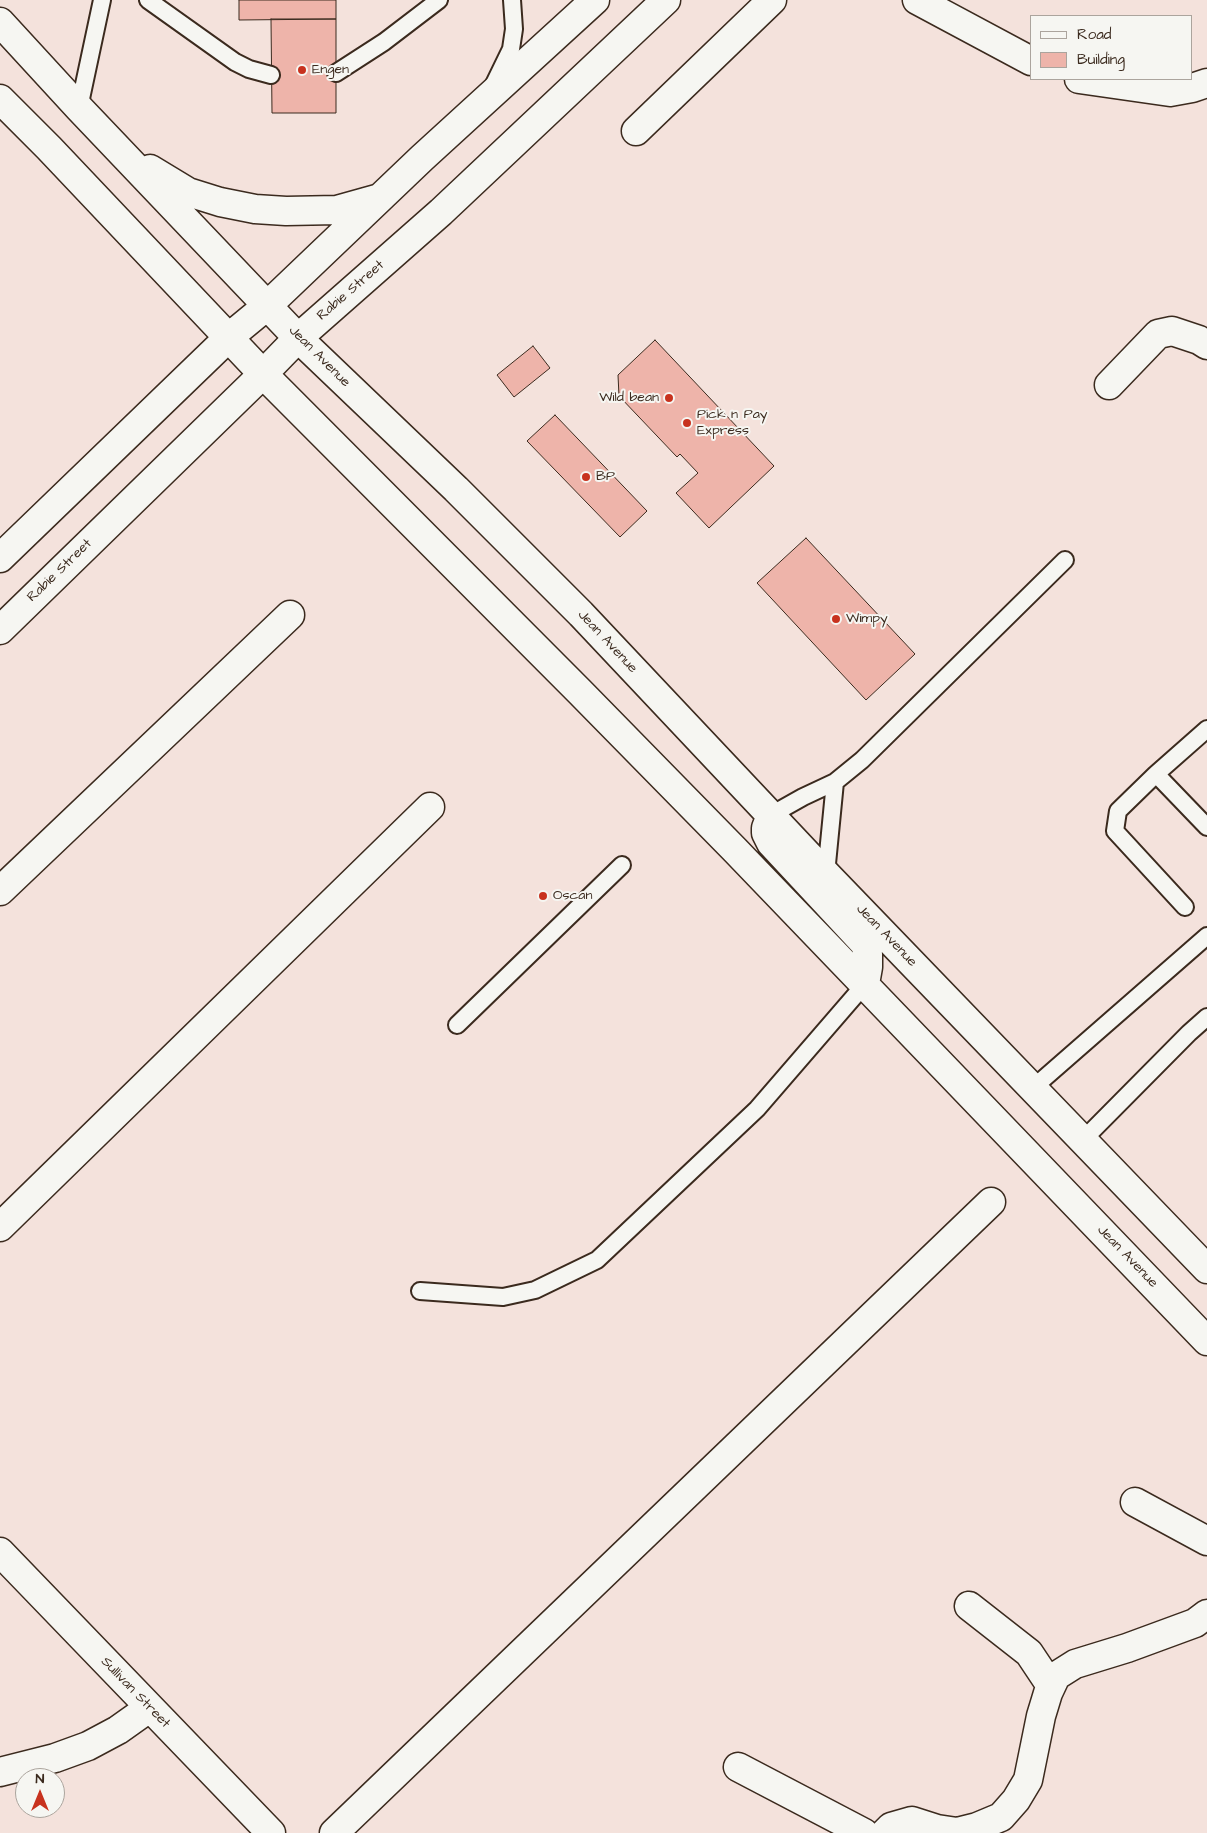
<!DOCTYPE html>
<style>
body{margin:0}
#map{position:relative;width:1207px;height:1833px;overflow:hidden;background:#f4e2dc;font-family:"Architects Daughter",sans-serif}
canvas{display:block}
.legend{position:absolute;left:1030px;top:15px;width:162px;height:65px;box-sizing:border-box;background:#f6f6f2;border:1px solid #aba49d;margin:0;padding:6px 9px;list-style:none;font-size:15px;color:#3b2a1e}
.legend li{display:flex;align-items:center;gap:10px;height:25px}
.legend b{width:25px;border:1px solid #aba49d}
.north{position:absolute;left:15px;top:1768px;width:50px;height:50px;box-sizing:border-box;background:#f6f6f2;border:1px solid #aba49d;border-radius:50%;rotate:0deg;font-size:14px;font-weight:700;line-height:20px;text-align:center;color:#3b2a1e}
.north::after{content:'';display:block;margin:auto;width:18px;height:22px;background:#c8321e;clip-path:polygon(50% 0,100% 100%,50% 72%,0 100%)}
</style>
<div id="map">
<canvas width="1207" height="1833"></canvas>
<ul class="legend">
<li><b style="height:6px;background:#f6f6f2"></b>Road</li>
<li><b style="height:14px;background:#eeb4aa"></b>Building</li>
</ul>
<div class="north">N</div>
</div>
<script>
const ctx = document.querySelector('canvas').getContext('2d');
ctx.lineJoin = 'round';
function fill(path, color) { ctx.fillStyle = color; ctx.fill(path, 'evenodd'); }
const poly = rows => new Path2D(rows.map(r => 'M' + r).join(''));
function trace(path, color, width, dash) { ctx.strokeStyle = color; ctx.lineWidth = width; ctx.lineCap = dash ? 'butt' : 'round'; ctx.setLineDash(dash || []); ctx.stroke(path); }
function label(font, color, halo, rows, align = 'center') {
  ctx.font = font + ' "Architects Daughter",sans-serif'; ctx.lineWidth = 4; ctx.setLineDash([]); ctx.textBaseline = 'middle'; ctx.strokeStyle = halo; ctx.fillStyle = color; for (const [text, x, y, turn = 0] of rows) {
    ctx.save(); ctx.translate(x, y); ctx.rotate((+turn || 0) * Math.PI / 180); ctx.textAlign = isNaN(turn) ? turn : align; if (halo) ctx.strokeText(text, 0, 0); ctx.fillText(text, 0, 0); ctx.restore();
  }
}
const building = poly([
 [239,0,336,0,336,19,239,20,239,0],
 [271,19,336,19,336,113,272,113,271,19],
 [655,340,774,466,709,528,676,493,698,473,680,454,677,457,619,396,618,375,655,340],
 [533,346,550,368,514,397,497,375,533,346],
 [555,415,647,511,620,537,527,441,555,415],
 [806,538,915,654,866,700,757,583,806,538]
]);
const lane = poly([
 [148,0,235,62,249,69,271,75],
 [336,73,384,42,439,0],
 [493,86,511,49,514,29,512,0],
 [79,108,102,0],
 [1156,774,1207,827],
 [771,815,803,797,835,782,862,760,1065,560],
 [826,874,835,782],
 [1185,907,1115,831,1118,811,1156,774,1207,729],
 [457,1025,622,865],
 [1033,1088,1207,936],
 [1083,1140,1189,1033,1207,1017],
 [420,1291,503,1297,535,1290,597,1260,757,1109,865,984]
]);
const street = poly([
 [917,0,1031,61],
 [1079,79,1170,92,1192,88,1207,83],
 [636,131,772,0],
 [1109,385,1158,334,1172,331,1199,340,1207,345],
 [0,891,290,615],
 [0,1227,430,807],
 [1135,1502,1207,1541],
 [0,1552,271,1833],
 [969,1606,1029,1653,1051,1686],
 [738,1767,864,1833],
 [0,1772,55,1758,88,1746,118,1730,149,1708],
 [334,1833,991,1202],
 [885,1833,891,1827,912,1821,937,1829,957,1832,977,1827,1001,1817,1016,1800,1028,1780,1041,1716,1048,1693,1056,1676,1075,1664,1127,1648,1195,1623,1207,1614]
]);
const secondary = poly([
 [0,22,79,108,298,338,456,489,581,614,826,874,1207,1269],
 [0,99,49,148,263,374,580,692,735,850,1207,1341],
 [150,169,188,192,220,202,255,209,286,211,337,210,380,198],
 [0,558,228,338,268,305,422,158,595,0],
 [0,630,263,374,298,338,441,212,666,0],
 [771,815,766,828,766,833,771,843,865,944,868,954,868,967,865,984]
]);
const markers = [
 [302,70,5,"#c8321e"],
 [669,398,5,"#c8321e"],
 [687,423,5,"#c8321e"],
 [586,477,5,"#c8321e"],
 [836,619,5,"#c8321e"],
 [543,896,5,"#c8321e"]
];
const poiNames = [
 ["Engen",312,70],
 ["Wild bean",659,398,"right"],
 ["Pick n Pay",697,415],
 ["Express",697,431],
 ["BP",596,477],
 ["Wimpy",846,619],
 ["Oscan",553,896]
];
const streetNames = [
 ["Rabie Street",351,291,-41],
 ["Jean Avenue",319,357,45],
 ["Rabie Street",60,571,-44],
 ["Jean Avenue",607,642,47],
 ["Jean Avenue",886,936,46],
 ["Jean Avenue",1127,1257,46],
 ["Sullivan Street",135,1693,46]
];
fill(building, '#eeb4aa');
trace(building, '#3b2a1e', 1);
trace(lane, '#3b2a1e', 20);
trace(street, '#3b2a1e', 31);
trace(secondary, '#3b2a1e', 31);
trace(lane, '#f6f6f2', 16);
trace(street, '#f6f6f2', 28);
trace(secondary, '#f6f6f2', 28);
for (const [x, y, r, color] of markers) { const dot = new Path2D(); dot.arc(x, y, r, 0, 2 * Math.PI); ctx.fillStyle = color; ctx.fill(dot); trace(dot, '#f6f6f2', 2); }
label('14px', '#3b2a1e', '#f6f6f2', poiNames, 'left');
label('14px', '#3b2a1e', '#f6f6f2', streetNames);
</script>
